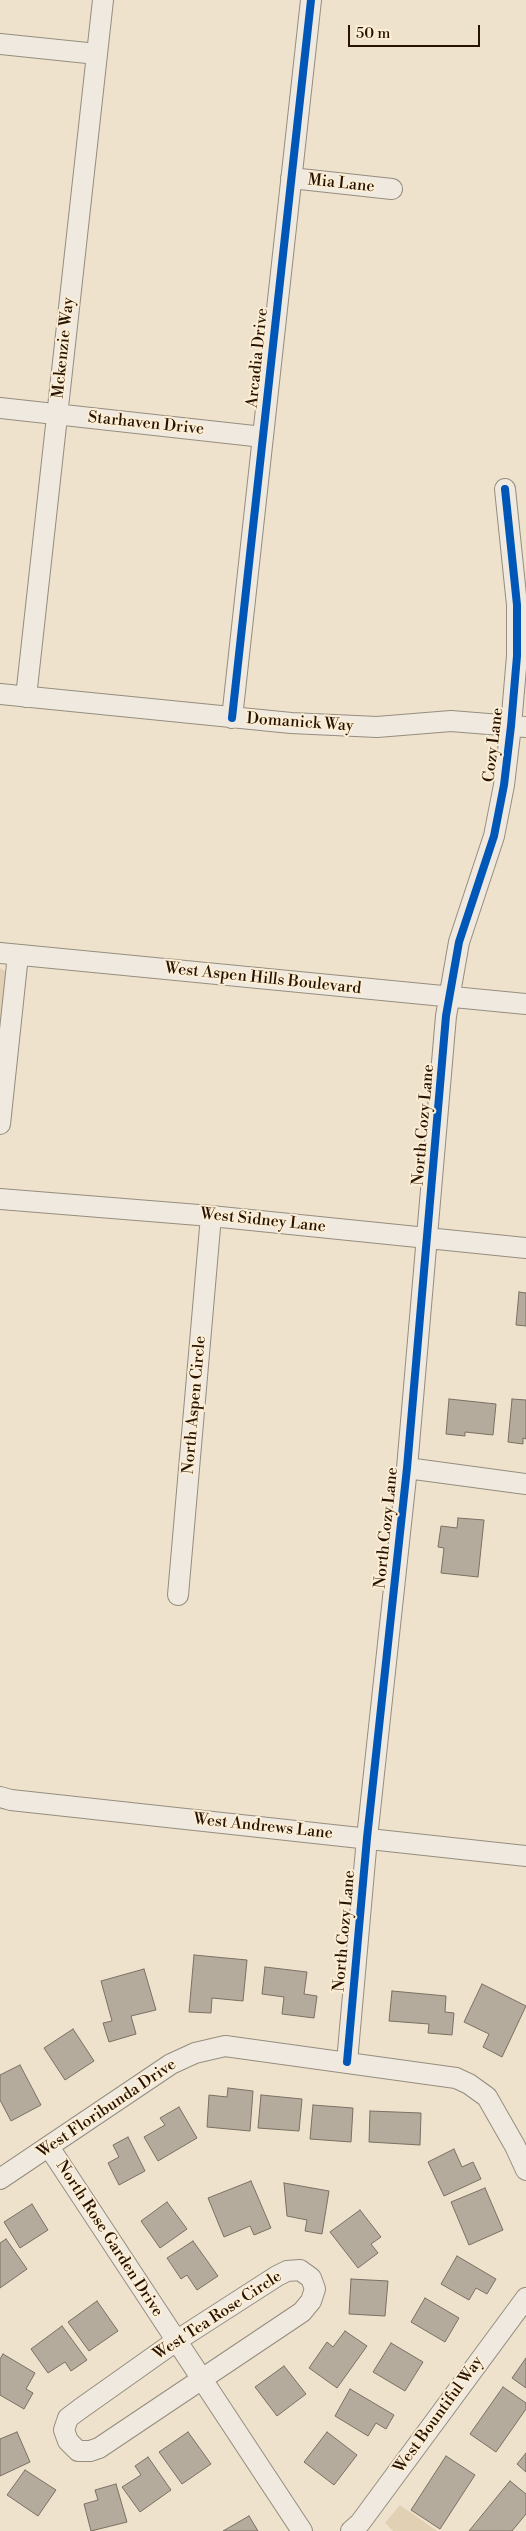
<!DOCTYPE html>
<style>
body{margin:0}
#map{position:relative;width:526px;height:2531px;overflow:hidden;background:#eee2cc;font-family:"Libre Bodoni",serif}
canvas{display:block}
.scale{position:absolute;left:348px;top:25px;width:132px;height:22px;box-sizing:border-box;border:2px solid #281200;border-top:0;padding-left:6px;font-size:15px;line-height:18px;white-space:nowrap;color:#281200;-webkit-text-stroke:4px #fceed5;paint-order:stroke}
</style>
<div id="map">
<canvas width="526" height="2531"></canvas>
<div class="scale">50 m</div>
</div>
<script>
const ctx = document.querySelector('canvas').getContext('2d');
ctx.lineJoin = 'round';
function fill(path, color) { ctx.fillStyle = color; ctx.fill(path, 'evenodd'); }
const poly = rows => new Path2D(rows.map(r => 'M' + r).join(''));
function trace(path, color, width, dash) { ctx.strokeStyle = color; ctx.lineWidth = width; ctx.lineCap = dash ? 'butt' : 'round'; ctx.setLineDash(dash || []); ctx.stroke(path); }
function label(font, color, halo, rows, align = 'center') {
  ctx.font = font + ' "Libre Bodoni",serif'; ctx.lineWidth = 4; ctx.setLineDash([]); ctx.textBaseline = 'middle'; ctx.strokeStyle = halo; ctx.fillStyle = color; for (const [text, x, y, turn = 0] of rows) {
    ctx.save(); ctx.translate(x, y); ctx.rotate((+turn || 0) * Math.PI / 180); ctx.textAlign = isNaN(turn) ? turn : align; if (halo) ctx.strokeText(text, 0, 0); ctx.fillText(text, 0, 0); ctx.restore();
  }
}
const green = poly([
 [0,968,16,977,0,1124],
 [400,2505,437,2531,393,2531,385,2523]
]);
const building = poly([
 [519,1292,526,1293,526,1326,516,1325,519,1292],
 [449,1399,496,1404,493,1435,465,1432,465,1436,446,1434,449,1399],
 [512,1399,526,1400,526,1439,523,1438,523,1444,508,1442,512,1399],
 [458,1518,484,1520,478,1577,441,1573,444,1548,438,1547,441,1526,457,1528,458,1518],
 [194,1955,247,1960,243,2001,212,1998,211,2013,189,2012,194,1955],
 [265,1967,307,1972,304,1994,317,1996,314,2018,282,2014,284,1997,262,1994,265,1967],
 [144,1969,156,2010,131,2016,136,2034,109,2042,103,2023,112,2021,101,1981,144,1969],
 [482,1984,526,2006,502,2057,483,2047,489,2034,464,2022,482,1984],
 [392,1991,446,1996,445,2012,454,2013,452,2035,428,2033,429,2024,389,2021,392,1991],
 [73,2029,94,2061,65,2080,44,2048,73,2029],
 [20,2065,41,2105,11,2121,0,2100,0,2075,20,2065],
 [228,2088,253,2091,250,2131,207,2127,209,2095,227,2097,228,2088],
 [261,2095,302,2099,299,2131,258,2128,261,2095],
 [313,2105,353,2108,351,2142,310,2139,313,2105],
 [179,2107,197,2138,158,2161,144,2137,165,2125,160,2118,179,2107],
 [370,2111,421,2113,420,2145,369,2142,370,2111],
 [128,2137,145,2171,119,2185,108,2163,119,2157,113,2145,128,2137],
 [454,2149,462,2167,473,2162,481,2179,444,2196,428,2162,454,2149],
 [251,2181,271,2228,254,2235,250,2226,224,2237,208,2198,251,2181],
 [284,2183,329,2191,322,2234,305,2231,307,2220,287,2216,284,2183],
 [485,2188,503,2230,469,2245,451,2202,485,2188],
 [167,2202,187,2229,160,2248,141,2221,167,2202],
 [32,2204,48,2230,20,2248,4,2222,32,2204],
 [360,2210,381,2237,371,2244,378,2253,358,2268,330,2232,360,2210],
 [6,2239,27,2269,0,2288,0,2243,6,2239],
 [193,2241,218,2276,197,2290,187,2275,181,2279,167,2258,193,2241],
 [457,2256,496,2279,487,2294,476,2288,469,2300,441,2284,457,2256],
 [351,2279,388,2281,385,2316,349,2314,351,2279],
 [425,2298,459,2318,445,2342,411,2322,425,2298],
 [97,2301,118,2331,89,2351,68,2322,97,2301],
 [62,2326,87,2360,71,2371,65,2362,48,2373,31,2349,62,2326],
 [345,2331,367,2346,337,2388,309,2368,327,2342,333,2347,345,2331],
 [391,2343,423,2362,405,2391,373,2372,391,2343],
 [3,2354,35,2373,26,2389,33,2393,24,2409,0,2395,0,2359,3,2354],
 [526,2358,526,2388,512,2378,526,2358],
 [284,2366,306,2394,277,2416,255,2387,284,2366],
 [503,2387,526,2403,526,2409,496,2452,470,2434,503,2387],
 [350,2389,394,2415,386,2429,376,2423,368,2436,335,2416,350,2389],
 [17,2432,30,2462,0,2476,0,2439,17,2432],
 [188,2432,211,2464,182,2484,159,2452,188,2432],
 [327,2432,357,2455,334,2485,304,2462,327,2432],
 [526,2453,526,2472,517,2464,526,2453],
 [446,2456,475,2475,440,2529,411,2510,446,2456],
 [148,2457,171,2490,140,2512,122,2487,141,2475,135,2466,148,2457],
 [25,2470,56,2490,38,2516,7,2495,25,2470],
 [510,2481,526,2494,526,2514,512,2531,469,2531,510,2481],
 [116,2484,127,2522,91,2531,84,2504,98,2500,95,2490,116,2484],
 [249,2516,258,2531,223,2531,249,2516]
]);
const minor = poly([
 [0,44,97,54],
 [291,178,392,189],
 [0,408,263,437],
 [0,694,291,723,377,727,451,721,526,727],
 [26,697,103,0],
 [232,718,311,0],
 [0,953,526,1004],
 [0,1124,18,955],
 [0,1199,211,1216,526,1248],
 [407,1468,526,1484],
 [178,1595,211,1216],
 [0,1797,11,1800,526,1856],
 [347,2062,367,1838,407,1468,446,1016,459,942,494,836,504,785,511,726,517,656,517,605,505,489],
 [49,2147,302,2531],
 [0,2179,171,2064,195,2053,225,2046,456,2078,469,2084,487,2097,515,2146,526,2170],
 [300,2270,311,2278,315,2289,311,2301,302,2312,99,2448,90,2451,78,2451,68,2441,64,2430,68,2418,80,2409,176,2341,277,2276,287,2271,300,2270],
 [351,2531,360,2523,526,2298]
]);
const cycleway = poly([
 [232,718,311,0],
 [347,2062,367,1838,407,1468,446,1016,459,942,494,836,504,785,511,726,517,656,517,605,505,489]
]);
const streetNames = [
 ["Mia Lane",341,184,6],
 ["Mckenzie Way",64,348,-84],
 ["Arcadia Drive",258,358,-84],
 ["Starhaven Drive",146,424,6],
 ["Domanick Way",300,723,4],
 ["Cozy Lane",494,745,-83],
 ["West Aspen Hills Boulevard",263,979,6],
 ["North Cozy Lane",424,1125,-85],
 ["West Sidney Lane",263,1221,6],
 ["North Aspen Circle",195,1405,-85],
 ["North Cozy Lane",387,1528,-84],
 ["West Andrews Lane",263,1827,6],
 ["North Cozy Lane",345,1931,-85],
 ["West Floribunda Drive",107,2109,-34],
 ["North Rose Garden Drive",109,2239,57],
 ["West Tea Rose Circle",218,2316,-33],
 ["West Bountiful Way",439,2415,-54]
];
fill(green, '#e1d0b3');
fill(building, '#b4ab9c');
trace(building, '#7a7063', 1);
trace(minor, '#968d7e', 22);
trace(minor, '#efe9df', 20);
trace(cycleway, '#0057b8', 8);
label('16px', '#281200', '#fceed5', streetNames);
</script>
